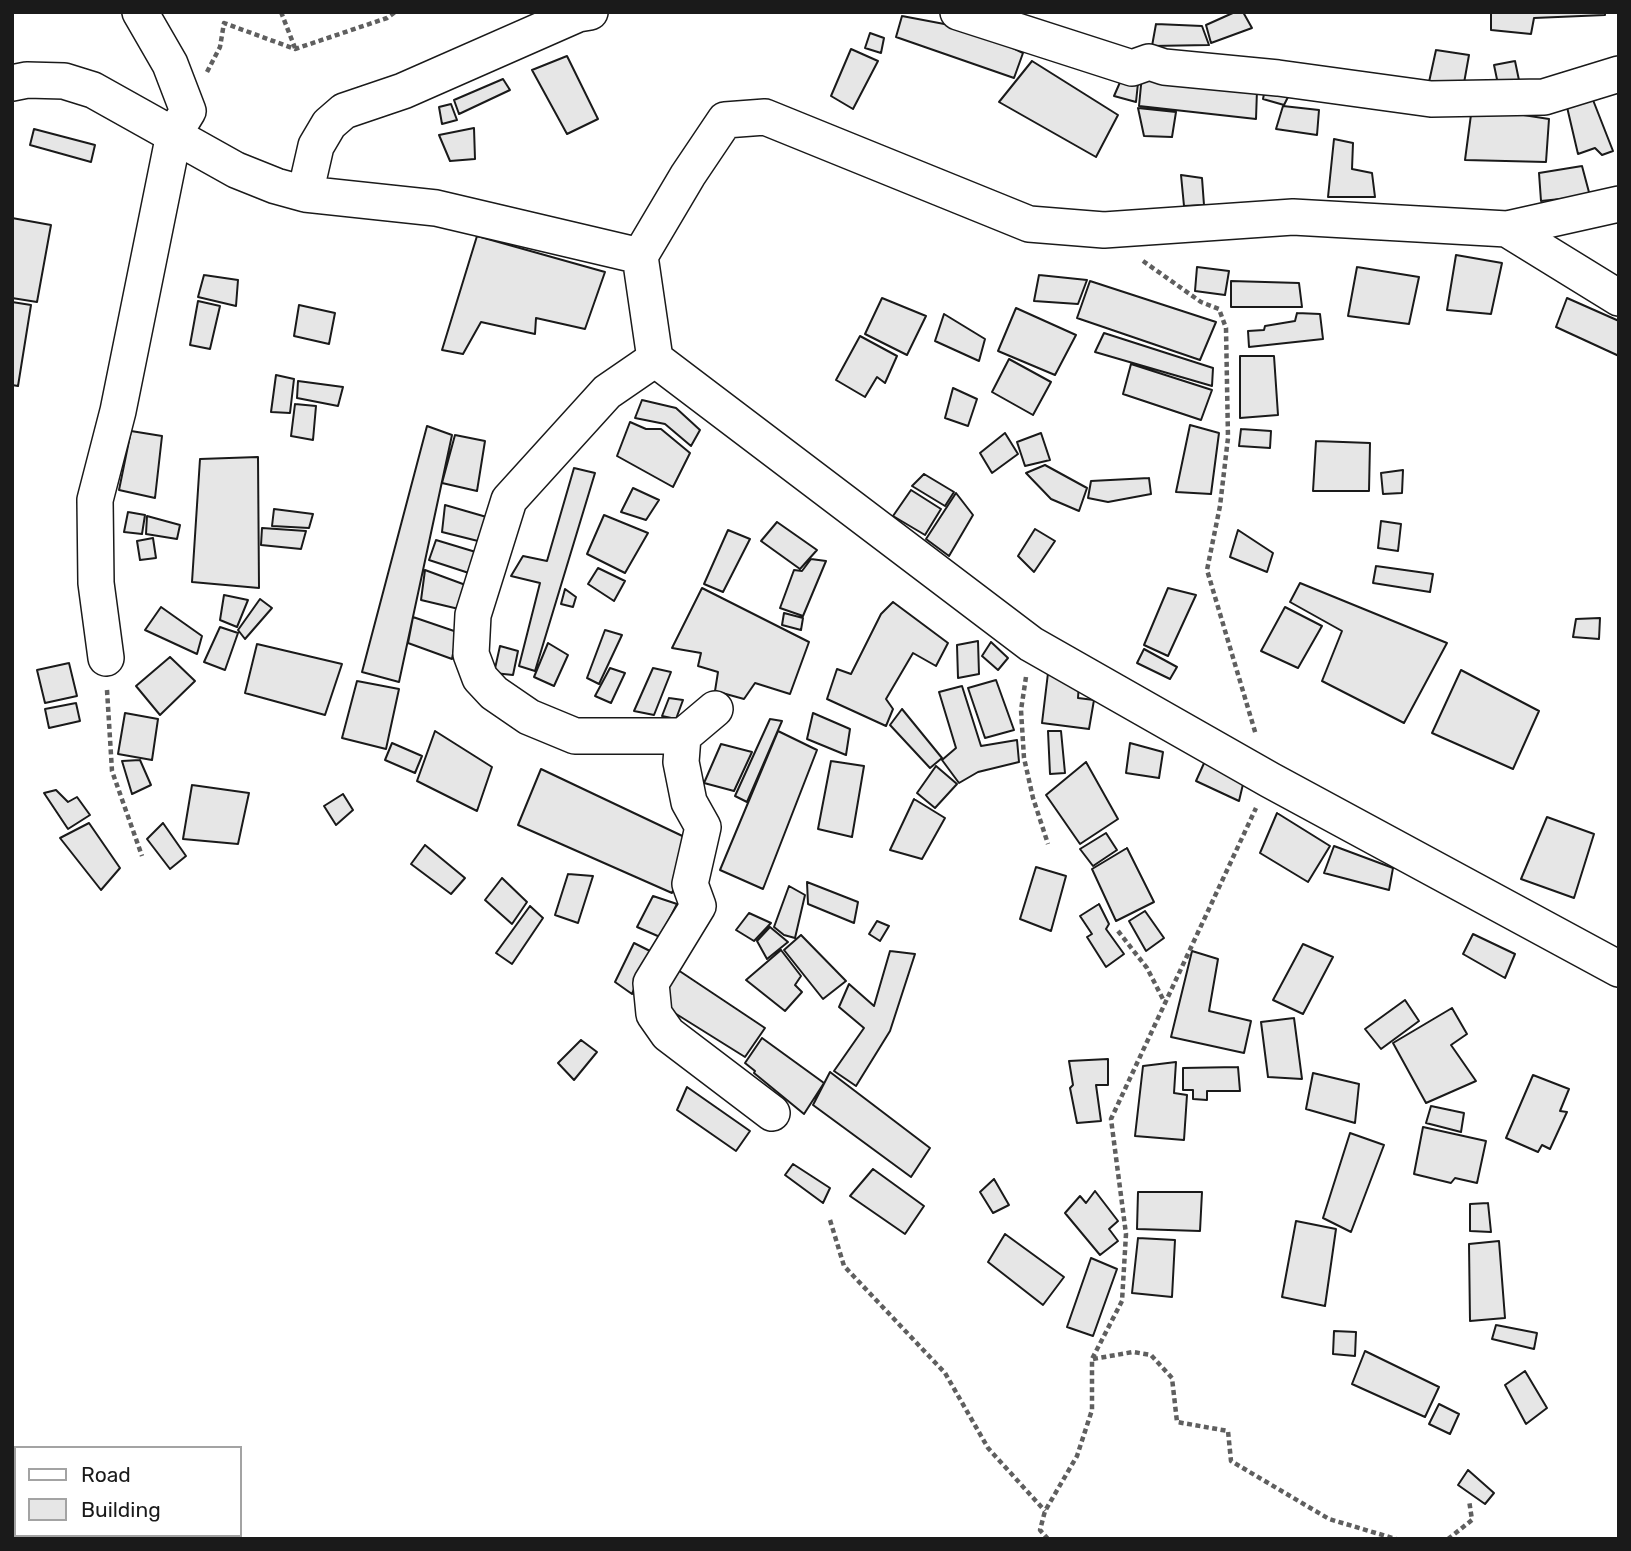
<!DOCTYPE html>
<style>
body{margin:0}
#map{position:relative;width:1631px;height:1551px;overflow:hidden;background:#fff;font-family:Rubik,sans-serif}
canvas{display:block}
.frame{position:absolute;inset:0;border:14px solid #1a1a1a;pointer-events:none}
.legend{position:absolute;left:14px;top:1446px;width:228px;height:91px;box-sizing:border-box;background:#fff;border:2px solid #a3a3a3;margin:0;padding:9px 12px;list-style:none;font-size:21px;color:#1a1a1a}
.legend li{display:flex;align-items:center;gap:14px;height:35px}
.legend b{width:35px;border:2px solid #a3a3a3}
</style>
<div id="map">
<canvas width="1631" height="1551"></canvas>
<div class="frame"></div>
<ul class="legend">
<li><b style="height:9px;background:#fff"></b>Road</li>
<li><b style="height:19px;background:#e6e6e6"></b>Building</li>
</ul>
</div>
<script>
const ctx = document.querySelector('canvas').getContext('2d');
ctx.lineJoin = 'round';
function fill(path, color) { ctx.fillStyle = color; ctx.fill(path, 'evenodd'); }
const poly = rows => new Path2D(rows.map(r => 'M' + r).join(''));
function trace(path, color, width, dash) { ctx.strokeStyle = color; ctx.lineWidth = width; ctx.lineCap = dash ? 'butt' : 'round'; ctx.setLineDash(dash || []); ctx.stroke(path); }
const building = poly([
 [1235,12,1243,12,1252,28,1211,43,1206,25,1235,12],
 [1491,12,1605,12,1605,15,1534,18,1531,34,1491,30,1491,12],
 [902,16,976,30,1023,53,1014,78,896,37,902,16],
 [1156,24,1202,26,1209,45,1152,46,1156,24],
 [870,33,884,38,881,53,865,48,870,33],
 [851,49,878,61,853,109,831,96,851,49],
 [1436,50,1469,55,1464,83,1429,82,1436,50],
 [567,56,598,119,567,134,532,70,567,56],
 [1032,61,1118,115,1096,157,999,102,1032,61],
 [1515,61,1520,85,1499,89,1494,65,1515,61],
 [1142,75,1257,90,1256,119,1139,106,1142,75],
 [503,79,510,90,459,114,454,100,503,79],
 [1121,80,1138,83,1136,102,1114,96,1121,80],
 [1265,89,1290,93,1284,105,1263,99,1265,89],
 [1593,100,1613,151,1602,155,1595,148,1578,154,1567,107,1593,100],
 [451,104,457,120,442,124,439,107,451,104],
 [1283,106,1319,110,1317,135,1276,129,1283,106],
 [1472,107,1549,119,1546,162,1465,160,1472,107],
 [1138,108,1176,112,1172,137,1144,136,1138,108],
 [474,128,475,159,450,161,439,135,474,128],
 [34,129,95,145,91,162,30,145,34,129],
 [1334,139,1353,143,1352,169,1372,173,1375,197,1328,197,1334,139],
 [1582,166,1590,196,1541,201,1539,173,1582,166],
 [1181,175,1202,178,1204,205,1184,206,1181,175],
 [12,218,51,225,37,302,12,298,12,218],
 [477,236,605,272,585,329,536,318,535,334,481,322,463,354,442,350,477,236],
 [1456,255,1502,263,1491,314,1447,310,1456,255],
 [1197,267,1229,271,1225,295,1195,291,1197,267],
 [1357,267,1419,277,1409,324,1348,316,1357,267],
 [204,275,238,280,236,306,198,297,204,275],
 [1039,275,1087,280,1078,304,1034,301,1039,275],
 [1090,281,1216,322,1200,360,1077,318,1090,281],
 [1231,281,1299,283,1302,307,1231,307,1231,281],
 [882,298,926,316,907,355,865,334,882,298],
 [1567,298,1619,321,1619,356,1556,327,1567,298],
 [198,301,220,306,210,349,190,345,198,301],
 [12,302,31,305,18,386,12,385,12,302],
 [299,305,335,313,329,344,294,336,299,305],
 [1016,308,1076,335,1055,375,998,351,1016,308],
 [1297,313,1320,314,1323,339,1249,347,1248,331,1264,330,1265,326,1295,321,1297,313],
 [944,314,985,339,979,361,935,341,944,314],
 [1104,333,1213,368,1212,386,1095,352,1104,333],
 [860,336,897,356,885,383,877,377,865,397,836,380,860,336],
 [1240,356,1274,356,1278,415,1240,418,1240,356],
 [1009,359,1051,382,1033,415,992,392,1009,359],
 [1131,364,1212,390,1201,420,1123,394,1131,364],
 [276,375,294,379,290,413,271,412,276,375],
 [298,381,343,387,338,406,297,398,298,381],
 [953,388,977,399,968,426,945,418,953,388],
 [642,400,676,408,700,430,691,446,665,424,635,418,642,400],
 [295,404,316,406,313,440,291,436,295,404],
 [630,422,646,429,661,429,690,453,673,487,617,456,630,422],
 [1190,425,1219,433,1211,494,1176,492,1190,425],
 [427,426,452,435,399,682,362,672,427,426],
 [1241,429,1271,431,1270,448,1239,446,1241,429],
 [131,431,162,436,155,498,119,490,131,431],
 [1005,433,1018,454,992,473,980,453,1005,433],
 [1041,433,1050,460,1025,466,1017,442,1041,433],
 [455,435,485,441,477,491,442,483,455,435],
 [1316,441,1370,443,1369,491,1313,491,1316,441],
 [258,457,259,588,192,582,200,459,258,457],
 [1045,465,1087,488,1079,511,1051,499,1026,473,1045,465],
 [574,468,595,473,535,671,519,666,540,583,511,576,523,556,547,561,574,468],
 [1403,470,1402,493,1383,494,1381,473,1403,470],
 [924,474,954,492,945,506,912,486,924,474],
 [1149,478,1151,494,1108,502,1088,498,1091,481,1149,478],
 [633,488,659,500,646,520,621,512,633,488],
 [911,490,941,509,925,535,893,516,911,490],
 [956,493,973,515,949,556,926,539,956,493],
 [445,505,490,518,482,542,442,532,445,505],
 [274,509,313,514,309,528,272,526,274,509],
 [128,512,145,515,142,534,124,532,128,512],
 [604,515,648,533,625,573,587,554,604,515],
 [147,516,180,525,177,539,146,534,147,516],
 [1381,521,1401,524,1398,551,1378,548,1381,521],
 [777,522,817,550,800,569,761,541,777,522],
 [262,528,306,531,301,549,261,545,262,528],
 [1035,529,1055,541,1034,572,1018,556,1035,529],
 [728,530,750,539,723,592,704,584,728,530],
 [1238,530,1273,553,1267,572,1230,557,1238,530],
 [153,538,156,558,140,560,137,541,153,538],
 [436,540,479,553,475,575,429,560,436,540],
 [811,559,826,561,803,616,780,608,794,570,802,571,811,559],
 [1376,566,1433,574,1430,592,1373,583,1376,566],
 [598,568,625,581,614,601,588,584,598,568],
 [425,570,471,587,463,610,421,600,425,570],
 [1300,583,1447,643,1404,723,1322,681,1342,631,1290,602,1300,583],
 [702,588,809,642,790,694,755,683,744,699,715,691,718,672,698,666,701,653,672,648,702,588],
 [1168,588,1196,595,1168,656,1144,645,1168,588],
 [565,589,576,597,573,607,561,604,565,589],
 [224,595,248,600,237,627,220,620,224,595],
 [260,599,272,608,245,639,238,630,260,599],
 [893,602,948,643,936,666,913,653,886,699,893,709,886,726,827,699,837,669,851,674,881,614,893,602],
 [161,607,202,636,197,654,145,630,161,607],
 [1285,607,1322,626,1298,668,1261,651,1285,607],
 [784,613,803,618,801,630,782,625,784,613],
 [413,617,457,632,452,659,408,643,413,617],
 [1600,618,1599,639,1573,637,1576,619,1600,618],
 [220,627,238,633,225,670,204,662,220,627],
 [605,630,622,635,599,684,587,678,605,630],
 [978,641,979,674,958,678,957,645,978,641],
 [991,642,1008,658,998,670,982,656,991,642],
 [548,643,568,655,554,686,534,677,548,643],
 [257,644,342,664,325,715,245,693,257,644],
 [500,646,518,651,513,675,494,673,500,646],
 [1144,649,1177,667,1170,679,1137,663,1144,649],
 [170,657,195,681,160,715,136,686,170,657],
 [69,663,77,696,45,703,37,670,69,663],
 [610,668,625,673,611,703,595,696,610,668],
 [653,668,671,672,654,715,634,711,653,668],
 [1461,670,1539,711,1513,769,1432,733,1461,670],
 [1048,673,1079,684,1078,698,1094,700,1089,729,1042,723,1048,673],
 [996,680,1014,730,985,738,968,688,996,680],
 [357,681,399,689,386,749,342,738,357,681],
 [962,686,981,746,1017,740,1019,762,978,772,959,783,942,760,956,748,939,692,962,686],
 [669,698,683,700,676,719,662,716,669,698],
 [76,703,80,721,49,728,45,709,76,703],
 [902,709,942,758,930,768,890,725,902,709],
 [125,713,158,719,152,760,118,754,125,713],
 [813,713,850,729,846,755,807,739,813,713],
 [770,719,782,721,747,802,735,796,770,719],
 [435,731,492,767,477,811,417,781,435,731],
 [778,731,817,750,763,889,720,870,778,731],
 [1048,731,1061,731,1065,773,1050,774,1048,731],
 [392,743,422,756,415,773,385,760,392,743],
 [1130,743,1163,752,1159,778,1126,773,1130,743],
 [721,744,752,752,734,791,704,783,721,744],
 [140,760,151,785,132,794,122,761,140,760],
 [831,761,864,766,852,837,818,829,831,761],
 [1205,761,1244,780,1239,801,1196,781,1205,761],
 [1086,762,1118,819,1080,844,1046,795,1086,762],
 [936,766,957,784,935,808,917,793,936,766],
 [541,769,693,841,672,893,518,825,541,769],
 [192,785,249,793,238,844,183,839,192,785],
 [56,790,68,802,77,797,90,815,68,829,44,793,56,790],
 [343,794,353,810,336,825,324,806,343,794],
 [914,799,945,818,922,859,890,850,914,799],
 [1277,813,1330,846,1308,882,1260,853,1277,813],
 [1547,817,1594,834,1574,898,1521,879,1547,817],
 [89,823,120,868,101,890,60,838,89,823],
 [163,823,186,856,170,869,147,839,163,823],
 [1106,833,1117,850,1093,866,1080,849,1106,833],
 [425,845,465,878,451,894,411,864,425,845],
 [1334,846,1393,868,1389,890,1324,873,1334,846],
 [1127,848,1154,902,1116,921,1092,869,1127,848],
 [1036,867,1066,876,1051,931,1020,919,1036,867],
 [568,874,593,876,578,923,555,915,568,874],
 [502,878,527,902,512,924,485,900,502,878],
 [807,882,858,902,854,923,808,904,807,882],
 [789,886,805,895,795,938,784,935,774,927,789,886],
 [653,896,677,904,660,937,637,927,653,896],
 [1099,904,1109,924,1106,929,1124,954,1106,967,1087,937,1092,934,1080,916,1099,904],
 [530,906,543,918,512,964,496,953,530,906],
 [1145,911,1164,938,1146,951,1129,921,1145,911],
 [749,913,771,923,754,941,736,930,749,913],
 [877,921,889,926,880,941,869,934,877,921],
 [770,927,788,942,767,959,757,941,770,927],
 [1473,934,1515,954,1505,978,1463,954,1473,934],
 [801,935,846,981,823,999,784,950,801,935],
 [634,943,650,951,632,994,615,982,634,943],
 [1303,944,1333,957,1303,1014,1273,1000,1303,944],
 [781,950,801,976,795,985,802,992,785,1011,746,980,781,950],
 [890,951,915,954,890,1031,856,1086,834,1071,864,1028,839,1007,849,984,874,1006,890,951],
 [1192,951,1218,959,1209,1011,1251,1021,1244,1053,1171,1037,1192,951],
 [678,970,765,1028,745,1057,657,1002,678,970],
 [1405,1000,1419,1021,1381,1049,1365,1029,1405,1000],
 [1452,1008,1467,1034,1451,1045,1476,1081,1426,1103,1393,1043,1452,1008],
 [1294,1018,1302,1079,1268,1077,1261,1022,1294,1018],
 [762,1038,824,1083,804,1114,754,1073,755,1071,745,1063,762,1038],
 [581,1040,597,1052,574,1080,558,1063,581,1040],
 [1108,1059,1108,1085,1096,1085,1101,1121,1077,1123,1070,1088,1073,1085,1069,1061,1108,1059],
 [1176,1062,1174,1093,1187,1095,1184,1140,1135,1136,1143,1066,1176,1062],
 [1238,1067,1240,1091,1207,1091,1207,1100,1193,1099,1193,1090,1183,1090,1183,1068,1238,1067],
 [830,1072,930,1148,911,1177,813,1105,830,1072],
 [1313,1073,1359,1084,1355,1123,1306,1109,1313,1073],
 [1533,1075,1569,1089,1560,1111,1567,1112,1550,1149,1542,1145,1538,1152,1506,1138,1533,1075],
 [687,1087,750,1131,736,1151,677,1110,687,1087],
 [1431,1106,1464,1113,1461,1132,1426,1123,1431,1106],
 [1423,1127,1486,1141,1477,1183,1455,1178,1451,1183,1414,1174,1423,1127],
 [1350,1133,1384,1145,1351,1232,1323,1218,1350,1133],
 [793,1164,830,1188,823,1203,785,1175,793,1164],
 [873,1169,924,1206,905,1234,850,1196,873,1169],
 [994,1179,1009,1205,993,1213,980,1192,994,1179],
 [1095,1191,1118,1221,1109,1229,1118,1241,1100,1255,1065,1213,1080,1196,1086,1203,1095,1191],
 [1138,1192,1202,1192,1200,1231,1137,1229,1138,1192],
 [1488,1203,1491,1232,1470,1231,1470,1204,1488,1203],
 [1296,1221,1336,1229,1325,1306,1282,1297,1296,1221],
 [1005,1234,1064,1277,1043,1305,988,1262,1005,1234],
 [1138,1238,1175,1240,1172,1297,1132,1293,1138,1238],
 [1499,1241,1505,1318,1470,1321,1469,1244,1499,1241],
 [1091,1258,1117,1269,1093,1336,1067,1327,1091,1258],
 [1496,1325,1537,1333,1534,1349,1492,1339,1496,1325],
 [1334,1331,1356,1332,1355,1356,1333,1354,1334,1331],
 [1365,1351,1439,1387,1425,1417,1352,1384,1365,1351],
 [1525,1371,1547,1408,1526,1424,1505,1385,1525,1371],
 [1439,1404,1459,1414,1450,1434,1429,1424,1439,1404],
 [1468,1470,1494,1493,1485,1504,1458,1485,1468,1470]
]);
const path = poly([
 [281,12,295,48],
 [207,72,220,47,224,23,295,49,387,18,395,12],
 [1143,261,1201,302,1219,309,1226,328,1228,438,1220,506,1207,570,1256,735],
 [1026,677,1021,710,1024,758,1033,798,1048,844],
 [107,690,112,771,142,856],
 [1118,931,1147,968,1165,1003],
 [830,1220,844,1266,945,1373,988,1448,1045,1511],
 [1093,1359,1133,1352,1151,1355,1172,1378,1177,1422,1228,1431,1231,1461,1329,1519,1396,1539],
 [1048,1539,1040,1530,1045,1511,1077,1456,1092,1410,1092,1359,1122,1301,1126,1234,1111,1119,1256,808],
 [1448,1539,1472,1520,1469,1500]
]);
const minor = poly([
 [958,12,1132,68,1149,62,1164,67,1278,78,1431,99,1544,97,1619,74],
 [12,83,27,80,64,81,93,90,236,170,276,186,305,194,436,208,640,256],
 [305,194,316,146,329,124,344,111,403,91,578,14,590,12],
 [1619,204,1507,229,1293,217,1104,230,1029,224,765,117,725,120,688,175,640,256,655,359,1031,644,1270,780,1619,969],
 [1507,229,1619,298],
 [655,359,607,392,509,500,473,615,471,654,480,678,494,693,529,717,575,736,683,736,715,709],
 [106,658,96,583,95,500,118,411,174,134,188,111,170,64,140,12],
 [683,736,681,762,689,802,703,827,690,884,698,906,651,983,654,1014,668,1034,772,1113]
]);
fill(building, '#e6e6e6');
trace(building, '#1a1a1a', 2);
trace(minor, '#1a1a1a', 38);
trace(path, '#5f5f5f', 4.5, [5, 3.5]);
trace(minor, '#fff', 35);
</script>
